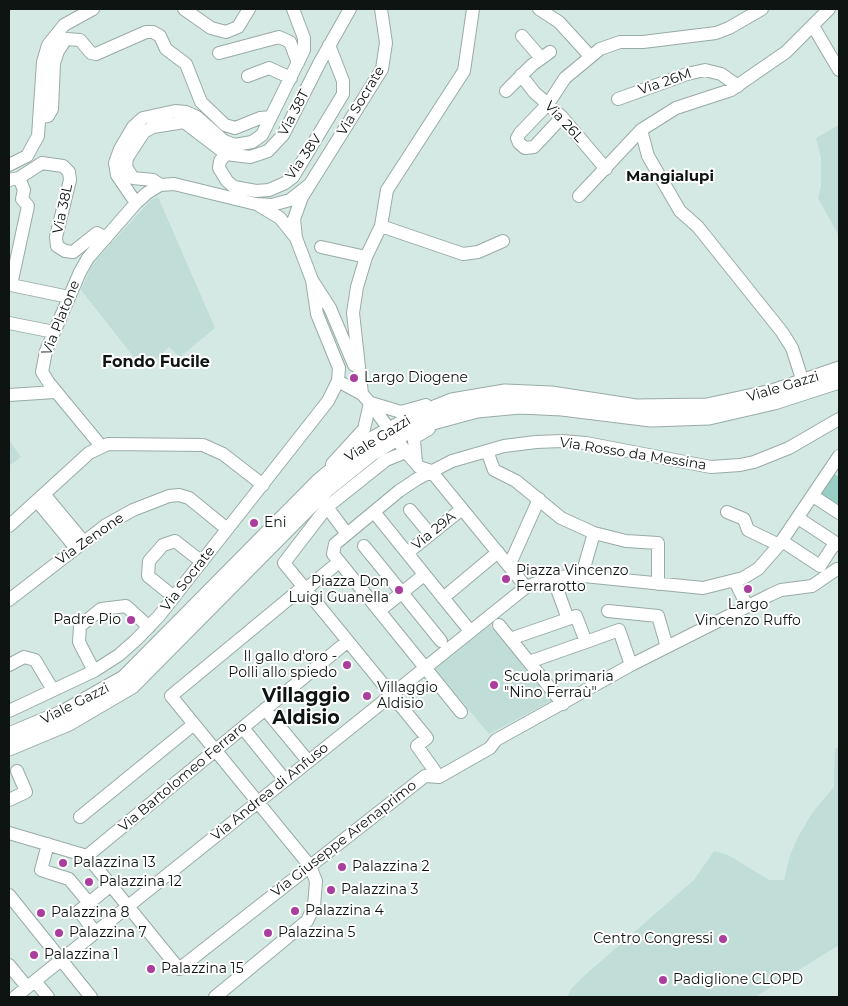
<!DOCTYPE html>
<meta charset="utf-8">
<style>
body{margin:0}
#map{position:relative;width:848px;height:1006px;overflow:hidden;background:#d4e8e4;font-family:Montserrat,sans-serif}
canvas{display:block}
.frame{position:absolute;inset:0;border:10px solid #0d1412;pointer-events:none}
</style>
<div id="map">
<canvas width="848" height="1006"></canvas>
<div class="frame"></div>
</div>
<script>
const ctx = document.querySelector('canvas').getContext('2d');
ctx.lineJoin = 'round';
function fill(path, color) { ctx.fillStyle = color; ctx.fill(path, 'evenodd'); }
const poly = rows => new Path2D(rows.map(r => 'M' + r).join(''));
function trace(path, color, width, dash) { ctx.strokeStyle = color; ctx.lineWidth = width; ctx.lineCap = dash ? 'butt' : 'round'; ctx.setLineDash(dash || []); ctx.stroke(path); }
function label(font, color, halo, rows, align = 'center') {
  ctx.font = font + ' Montserrat,sans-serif'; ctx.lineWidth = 4; ctx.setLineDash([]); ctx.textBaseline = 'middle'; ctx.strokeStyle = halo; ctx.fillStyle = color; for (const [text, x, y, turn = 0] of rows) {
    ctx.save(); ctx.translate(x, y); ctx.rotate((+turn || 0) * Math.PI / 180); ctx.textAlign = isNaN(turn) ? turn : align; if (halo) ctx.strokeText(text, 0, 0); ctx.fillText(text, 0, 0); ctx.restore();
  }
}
const built = poly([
 [839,125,839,236,818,198,821,186,821,158,816,138],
 [158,197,215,328,180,357,169,347,144,370,81,290,93,263,151,200],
 [9,440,21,457,9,466],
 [490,625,553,700,489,734,435,669],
 [839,747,839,945,755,997,567,997,571,989,585,975,694,880,714,851,728,855,769,880,784,880,790,855,797,839,812,813,834,787,835,749]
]);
const green = poly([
 [830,471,839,477,839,513,813,496]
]);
const minor = poly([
 [184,9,211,28,226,32,238,27,249,9],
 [539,9,559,22,590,56],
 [813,26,839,70],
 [522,36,541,58],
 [219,53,279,37,290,42,298,63],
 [521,75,534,92,562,117,606,169],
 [248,76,269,68,291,78],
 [506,91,532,65,550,52],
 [618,99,687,74,705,70,721,74,738,86],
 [40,117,48,116,52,109,54,63,58,51,66,39,80,40,91,53,96,54,146,32,153,32,160,36,166,49,186,64,201,102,225,125,235,128,260,118,271,117],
 [562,117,534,147,525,148,519,143,517,138,520,133,548,104,565,78,600,49,620,42,643,42,716,33,729,28,762,9],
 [641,130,648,156,680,211,698,227,782,332,792,348,803,382],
 [226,154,220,161,219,168,227,181,234,187,256,191,269,190,285,183,293,177,343,94,343,81,329,45],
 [9,165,27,156,38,136,43,62,48,45,64,25,93,9],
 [19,178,24,190,22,199,28,206,11,285,69,297],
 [9,180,19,178,42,163,63,166,69,172,70,180,56,237,57,246,65,251,73,252,97,233,106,238],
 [160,185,153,180,133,178,126,167,127,158,144,132,153,127,184,122,226,154,250,157,268,151,283,135,320,62,350,9],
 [579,196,641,130,676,108,731,90,786,52,829,9],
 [136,203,117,175,115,163,120,149,133,127,143,118,175,111,186,112,197,117,224,141,235,145,252,142,262,135,304,50,304,38,293,9],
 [260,206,280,218,296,238,312,280,330,308,354,365],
 [381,226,463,254,478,252,503,241],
 [296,238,294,219,302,197,382,69,386,43,381,9],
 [321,247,366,257],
 [9,323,54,332],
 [338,381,362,394,370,403,406,452,419,467,431,471,526,587],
 [362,394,353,313,357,287,366,257,381,226,387,190,464,71,473,9],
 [9,395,55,392],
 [371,403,401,412,426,405],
 [101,446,49,383,42,372,46,351,80,272,88,258,136,203,147,193,160,185,174,184,256,204,272,205,290,200,309,185],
 [487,451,494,470,516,481,561,518,594,533,626,541,658,543,658,584],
 [406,452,386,460,327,507,284,563,427,738,417,746,439,777],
 [416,463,414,440,417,436,429,429],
 [332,464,364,429,370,403],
 [44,494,83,541],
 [813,496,839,513],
 [37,501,75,547],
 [327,507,347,534],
 [410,510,430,534],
 [374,512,470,631],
 [727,512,744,519,748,530,779,545],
 [798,518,839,545],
 [9,526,89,453,108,444,203,445,223,454,263,485],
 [782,541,820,566,835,543],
 [364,546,441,641],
 [407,553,462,509],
 [509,566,539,499],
 [582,575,594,533],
 [553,578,568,619,576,616,586,642,619,630,631,665],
 [735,581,747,606],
 [306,589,339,562],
 [174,597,148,576,149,561,163,545,175,541,202,562],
 [443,598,498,552],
 [9,600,106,525,133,510,169,496,179,495,189,498,227,529],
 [379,611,424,575],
 [608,611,658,616,667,647],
 [499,625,563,704],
 [510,639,568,619],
 [529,662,586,642],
 [9,665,24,657,35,660,53,690],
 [94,671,79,642,80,626,101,609,126,606,149,627],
 [265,709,308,761],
 [9,711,94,671,119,655,137,639,159,616,328,401,338,381,339,368,317,314,312,280],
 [461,712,333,554,335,544,399,491,417,479,452,461,504,446,536,442,562,441,586,443,711,467,740,465,754,462,789,448,839,419],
 [243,728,285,780],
 [9,800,26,792,17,771],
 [80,817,194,724],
 [9,833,87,856,179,969,425,776,439,777,490,748,496,740,631,665,770,595,781,590,812,586,837,569],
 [48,844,41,870,69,879,89,903,79,911,95,932],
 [87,856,348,641],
 [9,895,91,997],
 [89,903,111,885],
 [9,965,27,987],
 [35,981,48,997],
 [15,997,526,587,544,580,574,575,703,588,743,578,758,569,779,545,839,456],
 [215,997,307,921,314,906,316,881,310,866,171,696,303,587]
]);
const major = poly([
 [9,735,64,712,124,678,319,481,365,443,417,415,452,401,505,392,551,394,636,407,707,406,772,392,839,369],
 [9,748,69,723,132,686,326,490,372,453,405,433,429,423,477,410,520,406,562,408,651,419,709,417,774,402,839,381]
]);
const markers = [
 [354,378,5,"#aa3e9f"],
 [254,523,5,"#aa3e9f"],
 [506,579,5,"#aa3e9f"],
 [748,589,5,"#aa3e9f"],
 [399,590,5,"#aa3e9f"],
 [131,620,5,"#aa3e9f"],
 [347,665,5,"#aa3e9f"],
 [494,685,5,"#aa3e9f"],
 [367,696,5,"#aa3e9f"],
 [63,863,5,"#aa3e9f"],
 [342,867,5,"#aa3e9f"],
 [89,882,5,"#aa3e9f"],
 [331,890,5,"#aa3e9f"],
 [295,911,5,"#aa3e9f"],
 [41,913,5,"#aa3e9f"],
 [59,933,5,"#aa3e9f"],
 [268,933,5,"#aa3e9f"],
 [723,939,5,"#aa3e9f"],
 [34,955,5,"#aa3e9f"],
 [151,969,5,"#aa3e9f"],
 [663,980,5,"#aa3e9f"]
];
const streetNames = [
 ["Via 26M",665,82,-19],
 ["Via Socrate",361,101,-59],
 ["Via 38T",294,113,-62],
 ["Via 26L",564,122,47],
 ["Via 38V",304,157,-55],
 ["Via 38L",63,209,-78],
 ["Via Platone",61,318,-68],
 ["Viale Gazzi",783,387,-17],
 ["Viale Gazzi",378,439,-32],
 ["Via Rosso da Messina",633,454,9],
 ["Via 29A",434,531,-39],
 ["Via Zenone",90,539,-35],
 ["Via Socrate",188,579,-52],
 ["Viale Gazzi",75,704,-27],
 ["Via Bartolomeo Ferraro",183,777,-40],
 ["Via Andrea di Anfuso",270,792,-39],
 ["Via Giuseppe Arenaprimo",344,839,-38]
];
const poiNames = [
 ["Largo Diogene",364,378],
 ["Eni",264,523],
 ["Piazza Vincenzo",516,571],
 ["Ferrarotto",516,587],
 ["Piazza Don",389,582,"right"],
 ["Luigi Guanella",389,598,"right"],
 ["Largo",748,605,"center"],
 ["Vincenzo Ruffo",748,621,"center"],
 ["Padre Pio",121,620,"right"],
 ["Il gallo d'oro -",337,657,"right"],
 ["Polli allo spiedo",337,673,"right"],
 ["Scuola primaria",504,677],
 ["\"Nino Ferraù\"",504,693],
 ["Villaggio",377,688],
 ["Aldisio",377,704],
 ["Palazzina 13",73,863],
 ["Palazzina 2",352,867],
 ["Palazzina 12",99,882],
 ["Palazzina 3",341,890],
 ["Palazzina 4",305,911],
 ["Palazzina 8",51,913],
 ["Palazzina 7",69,933],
 ["Palazzina 5",278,933],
 ["Centro Congressi",713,939,"right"],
 ["Palazzina 1",44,955],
 ["Palazzina 15",161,969],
 ["Padiglione CLOPD",673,980]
];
const neighbourhoodNames = [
 ["Mangialupi",670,177]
];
const quarterNames = [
 ["Fondo Fucile",156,362]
];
const districtNames = [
 ["Villaggio",306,696],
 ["Aldisio",306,718]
];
fill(built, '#c0ddd7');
fill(green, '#97cfc4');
trace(minor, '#98aba7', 14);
trace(major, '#98aba7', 17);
trace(minor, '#fff', 12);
trace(major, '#fff', 15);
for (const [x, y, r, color] of markers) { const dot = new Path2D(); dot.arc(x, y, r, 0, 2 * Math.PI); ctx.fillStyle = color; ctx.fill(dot); trace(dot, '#fff', 2); }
label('14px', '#0d1412', '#fff', streetNames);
label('14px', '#0d1412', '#fff', poiNames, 'left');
label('bold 15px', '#0d1412', '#fff', neighbourhoodNames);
label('bold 16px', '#0d1412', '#fff', quarterNames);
label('bold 19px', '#0d1412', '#fff', districtNames);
</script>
